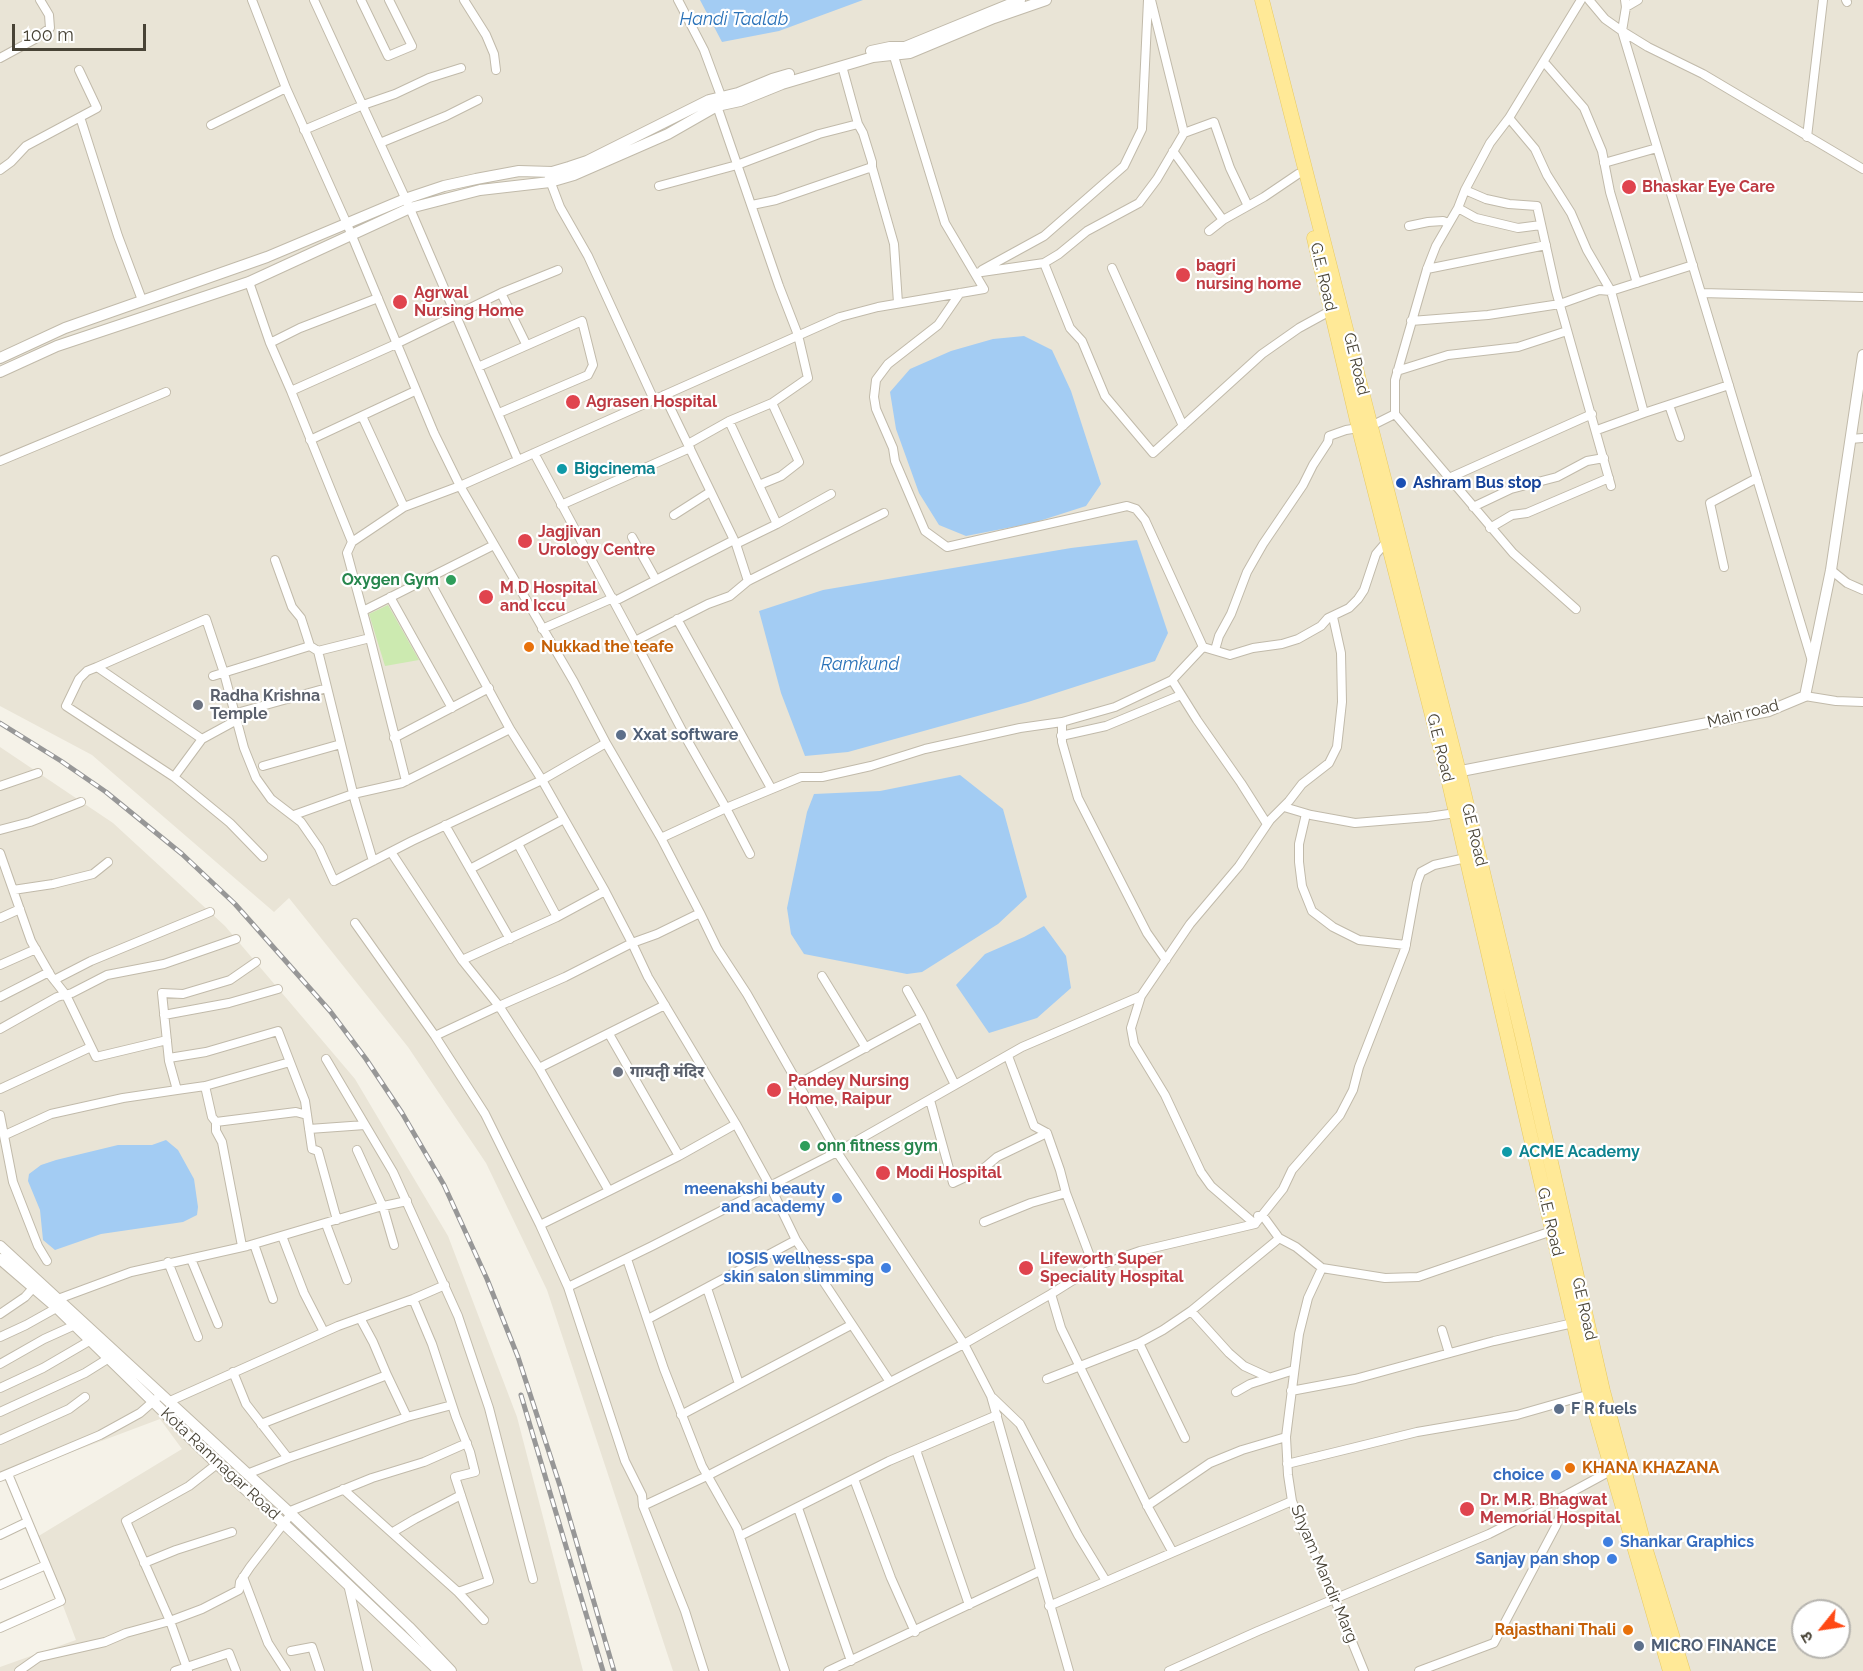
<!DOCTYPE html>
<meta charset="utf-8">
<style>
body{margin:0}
#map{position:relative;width:1863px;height:1671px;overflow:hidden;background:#f5f2e8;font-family:Raleway,"Noto Sans Devanagari",sans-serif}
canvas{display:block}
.north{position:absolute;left:1791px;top:1599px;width:60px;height:60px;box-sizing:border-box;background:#fff;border:2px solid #b6b4af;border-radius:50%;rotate:240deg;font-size:16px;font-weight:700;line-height:24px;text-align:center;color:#484336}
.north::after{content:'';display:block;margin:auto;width:21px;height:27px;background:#ff4915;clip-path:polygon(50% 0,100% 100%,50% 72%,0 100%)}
.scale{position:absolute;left:12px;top:24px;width:134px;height:27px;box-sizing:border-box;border:3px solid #484336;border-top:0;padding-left:8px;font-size:18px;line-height:21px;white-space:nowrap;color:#484336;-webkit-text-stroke:4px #fff;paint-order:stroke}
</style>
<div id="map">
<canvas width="1863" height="1671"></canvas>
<div class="north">उ</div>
<div class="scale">100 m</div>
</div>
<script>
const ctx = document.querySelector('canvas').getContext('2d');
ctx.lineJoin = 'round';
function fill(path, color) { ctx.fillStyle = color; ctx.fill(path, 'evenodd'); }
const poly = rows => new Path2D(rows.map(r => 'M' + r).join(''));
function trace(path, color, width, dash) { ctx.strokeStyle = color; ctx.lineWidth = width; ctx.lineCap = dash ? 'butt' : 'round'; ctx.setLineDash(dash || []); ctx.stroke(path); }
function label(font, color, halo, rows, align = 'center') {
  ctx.font = font + ' Raleway,"Noto Sans Devanagari",sans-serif'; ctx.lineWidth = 4.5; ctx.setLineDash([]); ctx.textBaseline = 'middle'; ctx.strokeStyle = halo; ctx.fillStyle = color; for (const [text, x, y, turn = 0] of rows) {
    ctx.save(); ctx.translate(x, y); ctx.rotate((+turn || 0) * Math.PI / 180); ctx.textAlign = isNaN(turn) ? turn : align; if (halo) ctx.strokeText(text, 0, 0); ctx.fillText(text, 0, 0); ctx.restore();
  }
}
const residential = poly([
 [0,0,1863,0,1863,1671,673,1671,547,1290,486,1163,408,1047,289,898,274,912,92,755,0,706],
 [1803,1611,1839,1611,1839,1647,1803,1647],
 [0,747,113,823,225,926,355,1079,448,1236,517,1417,583,1671,0,1671,0,1667,76,1640,37,1537,182,1449,160,1419,0,1479]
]);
const green = poly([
 [388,605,419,660,385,666,369,614]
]);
const water = poly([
 [700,0,863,0,779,31,722,42],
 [1024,336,1052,350,1071,391,1101,484,1086,506,1033,523,966,536,939,525,919,493,896,429,890,392,910,369,951,351,993,339],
 [1137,540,1168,633,1155,661,1028,702,848,752,805,756,781,693,759,611,823,590,1071,548],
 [960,775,1003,809,1027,897,998,924,922,972,907,974,804,954,791,934,787,908,807,812,814,794,880,791],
 [1044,926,1066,956,1071,988,1037,1018,989,1033,956,985,985,954,1024,937],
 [166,1140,178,1150,194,1179,198,1207,197,1215,183,1222,101,1234,55,1250,43,1240,40,1210,28,1181,29,1174,41,1165,56,1160,118,1145,152,1145]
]);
const minor = poly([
 [252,0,286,88,347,224,434,433,460,486,574,682,606,743],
 [314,0,408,204,518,460],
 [361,0,388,56,412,46,389,0],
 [464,0,486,35,494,54,496,70],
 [678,0,704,50,721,96,717,106,779,286,798,335,808,378,772,403],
 [1581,0,1509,118,1535,149,1547,175,1571,213,1587,250,1611,291,1644,413,1729,385],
 [1589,0,1605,19,1622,31,1648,47,1703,74,1863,169],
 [1625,0,1626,7,1622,31,1812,661],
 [1846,0,1847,2],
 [1626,7,1638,0],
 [0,58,35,39,50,28,49,15,40,0],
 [1544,62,1584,108,1602,151,1610,192,1637,283],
 [842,66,858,124,863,133,872,162,872,167,894,244,898,303],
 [80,117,118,236,142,300],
 [1509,118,1490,143,1465,190,1458,208,1436,246,1427,269,1395,380,1395,414,1513,553,1576,609],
 [211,125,286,88],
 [304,130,363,105,395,94,429,78,461,68],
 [1184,133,1214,122,1230,168,1248,206],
 [1807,137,1823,0],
 [380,143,446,116,478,100],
 [1173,151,1223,220],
 [1604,163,1657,148],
 [0,170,11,162,26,146,97,108,79,70],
 [549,178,560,207,588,256,654,400],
 [659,186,737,165,819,134,858,124],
 [1465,190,1486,199,1509,204,1537,206,1556,291,1611,486],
 [752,205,776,200,872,167],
 [1458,208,1476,218,1518,228,1541,225],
 [1409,226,1428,222,1443,221,1448,223],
 [1209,231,1223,220,1264,197,1298,174],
 [1044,263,1059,254,1087,231,1139,203,1157,179,1184,133,1151,0],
 [1112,268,1183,426],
 [1427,269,1546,245],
 [982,270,1044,236,1124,166,1142,129,1148,0],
 [975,273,1044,263,1070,328,1082,341,1105,396,1153,453,1262,354,1299,328,1330,311],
 [249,282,270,343,291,391],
 [501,293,526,344],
 [960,293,938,325,888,364,876,380,874,397,876,409,893,448,895,461,925,531,947,547,1127,506,1136,509,1145,520,1203,647],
 [1701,293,1863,297],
 [1411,321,1488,315,1560,304,1599,290,1611,291,1693,265],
 [270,343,300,328,378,298],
 [478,367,582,321,593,365,588,375,499,413],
 [1397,371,1448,355,1518,347,1567,331],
 [664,395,736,544,748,581],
 [1669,405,1680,437],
 [362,416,404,507],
 [729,421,777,524,736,544],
 [1597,430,1644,413],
 [1850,439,1863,438],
 [310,440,415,391],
 [688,444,729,421,772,403,799,462,781,476,759,485],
 [534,453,635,641,708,604,730,596,748,581,884,513],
 [0,461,166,392],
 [1449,478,1592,414],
 [561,505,690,448],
 [1473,507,1511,489,1557,477,1587,461,1604,458],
 [674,515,710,492],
 [777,524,831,494],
 [1490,528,1512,515,1527,513,1609,478],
 [632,537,656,580],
 [352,542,404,507,460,486,840,317,878,307,984,289,945,223,892,50],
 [275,560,292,607,301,618,310,646],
 [1724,567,1710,503,1757,478],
 [1831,570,1847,583,1863,590],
 [390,597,452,708],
 [615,601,734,540],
 [363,611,494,545],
 [1333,617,1341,653,1342,702,1337,747,1329,763,1302,784,1289,801,1270,820,1239,866,1190,924,1141,996,1131,1028,1134,1044,1165,1095,1201,1172,1211,1186,1255,1224,1283,1189,1292,1170,1340,1115,1353,1090,1359,1067,1405,949,1417,883,1421,872,1434,865,1466,858],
 [677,619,771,788],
 [542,629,613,598],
 [635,641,686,738,726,808,661,838],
 [1215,650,1219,636,1231,614,1247,572,1263,544,1303,485,1313,465,1328,442,1329,436,1346,430,1371,426,1395,414],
 [318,651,370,638],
 [97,667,87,671,79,679,66,706,174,777,230,823,263,857],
 [213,676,310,646,318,651,355,801,373,861],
 [1172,680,1197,720,1241,783,1267,824],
 [1805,696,1836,701,1863,702],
 [233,714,327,688],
 [235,721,202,739,97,667,206,619,224,673,244,748,256,778,271,799,301,822,319,848,334,881,412,841,542,780,606,743,661,838,700,913,657,934,632,943,648,977,736,1124,679,1156,609,1191,539,1068,499,1006,565,977,632,943,605,891,542,780,510,729,428,578],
 [1062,722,1062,742,1078,798,1147,933,1166,960],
 [1061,736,1106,726,1181,695],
 [394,738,489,688],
 [263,766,341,744],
 [174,777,202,739],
 [406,781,370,638,347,553,352,542,291,391,396,344,501,293,558,270],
 [0,786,38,773],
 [1284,807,1311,815,1355,823,1428,817,1456,813],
 [1306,814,1299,844,1299,862,1302,886,1312,911,1333,927,1359,940,1406,945],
 [294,815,353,794,402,783,510,729],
 [445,825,510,939],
 [0,830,30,822,81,802],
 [391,852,462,960,499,1006,435,1036],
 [0,853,31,941,51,976,66,995,96,1057,167,1040],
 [750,854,726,808,801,777,822,777,871,766,925,749,1020,728,1062,722,1115,707,1172,680,1203,647,1230,655,1253,648,1282,644,1298,639,1321,626,1328,618,1349,608,1358,599,1364,590,1376,554,1388,540],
 [470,869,564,819],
 [13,890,53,884,93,874,108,862],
 [700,913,717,948,747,994,837,1152,964,1344,991,1396,1069,1671],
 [557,917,605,891],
 [0,918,20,909],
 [355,923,435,1036,485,1114,540,1225,568,1287,625,1461,642,1495,643,1506,707,1476,964,1344,1051,1294],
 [462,960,557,917,518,844],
 [0,965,36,949],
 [822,976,866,1048],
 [54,980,91,961,210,912],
 [907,990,922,1017],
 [0,997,49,972],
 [164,1015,229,1003,278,989],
 [0,1029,57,997,72,993,107,975,164,964,236,939],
 [609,1034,679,1156],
 [1008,1056,1034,1126,1047,1133,1060,1170,1066,1193],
 [169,1058,206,1052,278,1031,305,1101,312,1149,318,1151,337,1220],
 [326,1059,393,1172,458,1316,489,1408,533,1579],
 [539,1068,665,1005],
 [798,1084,922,1017,955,1085],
 [205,1086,212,1117,216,1122,216,1131,222,1142,242,1246],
 [0,1089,91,1047],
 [177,1090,205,1086,290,1062],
 [930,1100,953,1183,983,1169,997,1157,1047,1133],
 [0,1115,13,1182,38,1246,47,1261],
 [216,1122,296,1112,307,1115],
 [309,1129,365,1125],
 [5,1135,51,1114,123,1098,177,1090,169,1061,162,993,183,994,230,980,256,962],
 [357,1150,383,1207,394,1245],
 [1258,1216,1263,1216,1279,1238,1296,1247,1322,1268,1385,1278,1418,1277,1552,1231],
 [984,1222,1031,1203,1066,1193,1094,1267],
 [326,1224,347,1280],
 [540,1225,609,1191],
 [282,1236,304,1293,324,1332],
 [254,1244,273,1299],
 [191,1259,218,1324],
 [627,1259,664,1369,702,1466,737,1528,785,1671],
 [168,1262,198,1337],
 [1322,1268,1308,1298,1299,1334,1286,1437,1288,1475,1292,1501,1303,1531,1321,1566,1364,1671],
 [568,1287,652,1246,770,1186,736,1124],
 [707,1288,739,1384],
 [58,1299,131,1272,247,1246,379,1207,407,1201],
 [413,1299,432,1344,456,1417,470,1452,475,1472,455,1477,489,1581,458,1592],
 [1191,1311,1229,1353,1244,1366,1268,1377],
 [0,1314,25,1297,33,1288],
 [360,1318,373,1342,387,1375],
 [648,1319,796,1240],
 [1442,1330,1449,1353],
 [0,1337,26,1325,60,1306],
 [1139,1343,1185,1438],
 [0,1364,44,1339,75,1325],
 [233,1372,246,1404,288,1458],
 [1047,1379,1139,1343,1163,1330,1191,1311,1276,1241],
 [890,1382,796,1240,770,1186,837,1152,1022,1047,1141,996],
 [0,1388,43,1368,91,1340],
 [1291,1391,1355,1379,1494,1341,1573,1323],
 [1236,1392,1250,1384,1294,1370],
 [993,1398,1020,1424,1078,1535,1106,1581],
 [170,1401,338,1326,413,1299,445,1285],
 [0,1412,85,1373,109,1358],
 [681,1415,851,1325],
 [261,1424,387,1375,407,1417],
 [0,1440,69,1409,85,1397],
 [916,1450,969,1605],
 [1287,1464,1417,1432,1517,1415,1594,1393],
 [247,1474,288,1458,407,1417,452,1405],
 [0,1477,100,1435,140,1413,156,1399],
 [854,1479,891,1578,915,1632],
 [343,1489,458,1592,484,1620],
 [643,1506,685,1611,704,1671],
 [1147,1506,1210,1463,1242,1450,1286,1437],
 [798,1508,851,1661],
 [288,1512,372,1478,424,1462,467,1443],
 [393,1532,415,1519,461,1495],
 [0,1535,27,1522],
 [740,1536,889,1461,997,1415],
 [1172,1551,1149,1509,1061,1328,1051,1294,1094,1267,1140,1251,1255,1224],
 [144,1563,176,1550,232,1532],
 [243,1577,268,1643,286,1671],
 [348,1584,368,1671],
 [0,1585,46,1565],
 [1049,1606,1292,1501],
 [0,1628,61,1601,8,1474],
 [291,1651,312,1647,320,1671],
 [19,1671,39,1657,105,1642,126,1633,170,1621,202,1609,239,1590,240,1582,250,1567,291,1514],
 [175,1671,229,1653,236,1671],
 [188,1671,170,1621,126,1521,189,1486,217,1464],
 [828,1671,1040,1571],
 [1169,1671,1258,1631,1489,1534,1568,1494,1614,1469],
 [1419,1671,1494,1643,1556,1526,1568,1494]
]);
const tertiary = poly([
 [871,51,890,47,905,47,1020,0],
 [0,358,65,328,267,257,405,199,444,186,476,179,519,171,552,172,569,167,587,161,709,100,738,93,772,79,789,74],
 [0,372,57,346,249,282,410,208,480,190,550,182,574,175,668,134,717,106,740,101,782,84,873,57,910,53,994,18,1046,0],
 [1451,773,1769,711,1805,696,1831,570,1863,355],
 [0,1246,291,1514,409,1627,451,1671],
 [0,1259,57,1308,217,1464,284,1524,439,1671]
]);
const primary = poly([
 [1262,0,1459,772,1522,1035,1603,1391,1644,1544,1683,1671],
 [1314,238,1359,429,1447,774,1589,1390,1670,1671]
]);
const rail = poly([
 [0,723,61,761,106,792,182,854,235,904,330,1011,366,1059,402,1113,444,1185,487,1279,518,1357,561,1489,614,1671],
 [521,1395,603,1671]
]);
const markers = [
 [1629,187,8,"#e0444e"],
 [1183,275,8,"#e0444e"],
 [400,302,8,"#e0444e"],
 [573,402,8,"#e0444e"],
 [562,469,6,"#0f9aa8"],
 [1401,483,6,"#1a4fb4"],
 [525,541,8,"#e0444e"],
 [451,580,6,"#2e9e5b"],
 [486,597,8,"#e0444e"],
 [529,647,6,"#e8710a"],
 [198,705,6,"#6b7280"],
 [621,735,6,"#5c6f8a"],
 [618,1072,6,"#6b7280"],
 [774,1090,8,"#e0444e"],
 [805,1146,6,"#2e9e5b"],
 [1507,1152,6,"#0f9aa8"],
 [883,1173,8,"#e0444e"],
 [837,1198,6,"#3f7fe0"],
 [886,1268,6,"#3f7fe0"],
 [1026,1268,8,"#e0444e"],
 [1559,1409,6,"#5c6f8a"],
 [1570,1468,6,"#e8710a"],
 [1556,1475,6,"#3f7fe0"],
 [1467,1509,8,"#e0444e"],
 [1608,1542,6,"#3f7fe0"],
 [1612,1559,6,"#3f7fe0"],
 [1628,1630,6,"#e8710a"],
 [1639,1646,6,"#5c6f8a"]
];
const healthNames = [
 ["Bhaskar Eye Care",1642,187],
 ["bagri",1196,266],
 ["nursing home",1196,284],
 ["Agrwal",414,293],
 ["Nursing Home",414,311],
 ["Agrasen Hospital",586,402],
 ["Jagjivan",538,532],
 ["Urology Centre",538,550],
 ["M D Hospital",500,588],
 ["and Iccu",500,606],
 ["Pandey Nursing",788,1081],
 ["Home, Raipur",788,1099],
 ["Modi Hospital",896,1173],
 ["Lifeworth Super",1040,1259],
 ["Speciality Hospital",1040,1277],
 ["Dr. M.R. Bhagwat",1480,1500],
 ["Memorial Hospital",1480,1518]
];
const streetNames = [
 ["G.E. Road",1323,277,77],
 ["GE Road",1356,364,76],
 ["Main road",1743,714,-14],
 ["G.E. Road",1440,748,76],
 ["GE Road",1474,835,76],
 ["G.E. Road",1550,1222,77],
 ["GE Road",1584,1309,77],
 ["Kota Ramnagar Road",220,1464,43],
 ["Shyam Mandir Marg",1324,1574,67]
];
const cultureNames = [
 ["Bigcinema",574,469],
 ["ACME Academy",1519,1152]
];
const transitNames = [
 ["Ashram Bus stop",1413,483]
];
const leisureNames = [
 ["Oxygen Gym",439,580],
 ["onn fitness gym",817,1146,"left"]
];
const foodNames = [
 ["Nukkad the teafe",541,647],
 ["KHANA KHAZANA",1582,1468],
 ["Rajasthani Thali",1616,1630,"right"]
];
const worshipNames = [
 ["Radha Krishna",210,696],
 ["Temple",210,714],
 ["गायतृी मंदिर",630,1072]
];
const serviceNames = [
 ["Xxat software",633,735],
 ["F R fuels",1571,1409],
 ["MICRO FINANCE",1651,1646]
];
const shopNames = [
 ["meenakshi beauty",825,1189],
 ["and academy",825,1207],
 ["IOSIS wellness-spa",874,1259],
 ["skin salon slimming",874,1277],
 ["choice",1544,1475],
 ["Shankar Graphics",1620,1542,"left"],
 ["Sanjay pan shop",1600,1559]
];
const waterNames = [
 ["Handi Taalab",734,20],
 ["Ramkund",860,665]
];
fill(residential, '#e9e4d6');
fill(green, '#cceab0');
fill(water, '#a3ccf3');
trace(minor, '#c1baaa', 10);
trace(tertiary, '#c1baaa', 12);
trace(primary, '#e8ca63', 15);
trace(minor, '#fff', 8);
trace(tertiary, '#fff', 10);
trace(primary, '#ffe997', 14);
trace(rail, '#979797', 5);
trace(rail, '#fff', 3, [9]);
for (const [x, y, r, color] of markers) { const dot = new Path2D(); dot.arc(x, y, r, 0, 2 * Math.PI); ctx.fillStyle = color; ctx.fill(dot); trace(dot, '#fff', 2); }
label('bold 16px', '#be3a42', '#fff', healthNames, 'left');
label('16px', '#484336', '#fff', streetNames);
label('bold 16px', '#0d838f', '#fff', cultureNames, 'left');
label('bold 16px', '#164399', '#fff', transitNames, 'left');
label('bold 16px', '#27864d', '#fff', leisureNames, 'right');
label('bold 16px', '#c56008', '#fff', foodNames, 'left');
label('bold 16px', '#5b616d', '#fff', worshipNames, 'left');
label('bold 16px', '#4e5e75', '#fff', serviceNames, 'left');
label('bold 16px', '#366cbe', '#fff', shopNames, 'right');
label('italic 18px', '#2b73b9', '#fff', waterNames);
</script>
